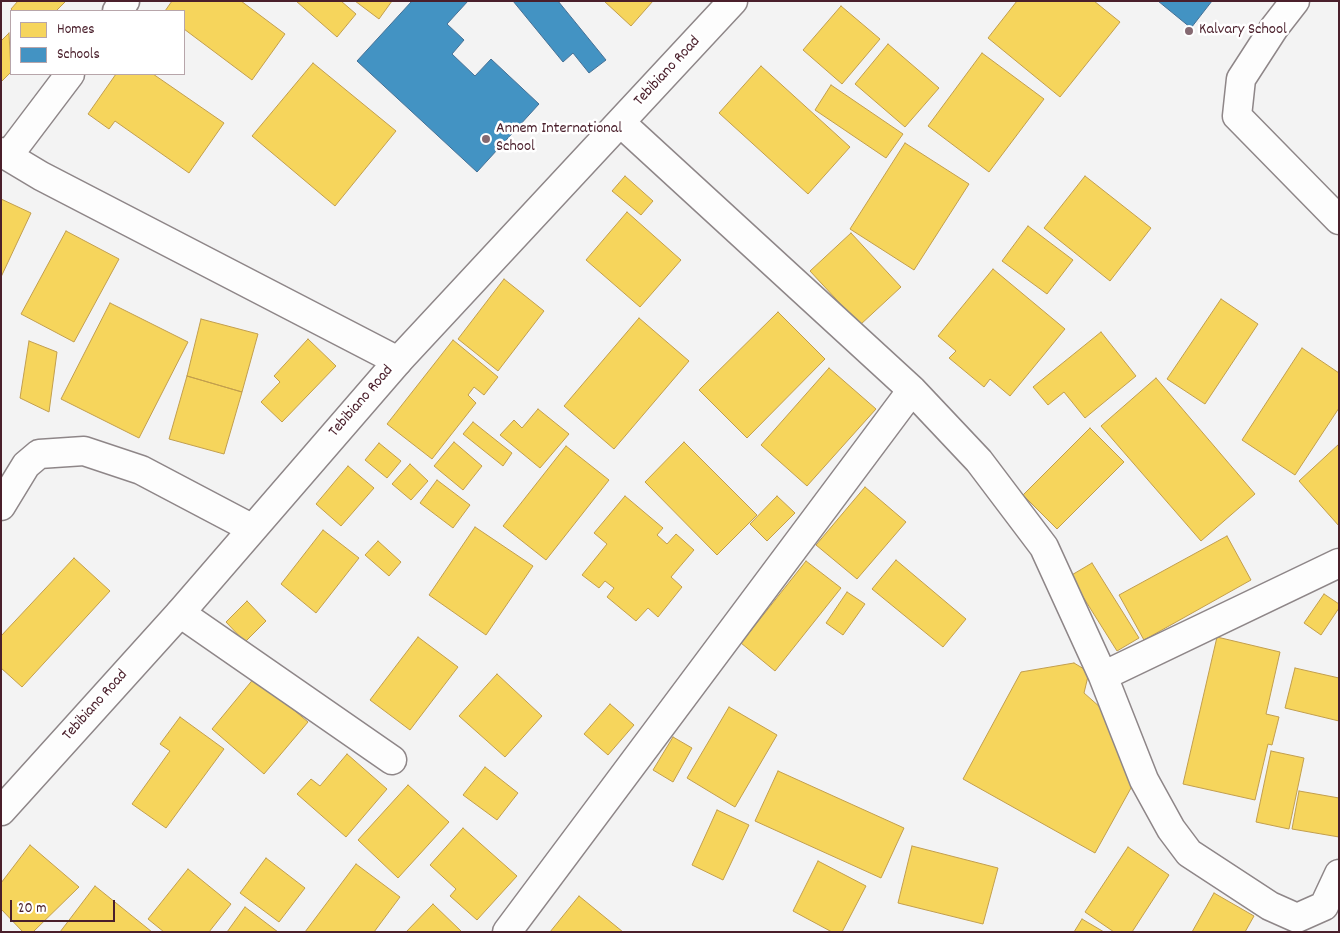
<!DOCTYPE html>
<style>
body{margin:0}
#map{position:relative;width:1340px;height:933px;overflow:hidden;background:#f3f3f3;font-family:Dekko,sans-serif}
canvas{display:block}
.frame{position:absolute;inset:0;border:2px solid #4a1f2b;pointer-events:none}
.legend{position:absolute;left:10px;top:10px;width:175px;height:65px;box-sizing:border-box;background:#fff;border:1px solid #b7a5aa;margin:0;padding:6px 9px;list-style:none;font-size:15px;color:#4a1f2b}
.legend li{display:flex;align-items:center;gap:10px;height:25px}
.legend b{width:25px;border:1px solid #b7a5aa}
.scale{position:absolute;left:10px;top:900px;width:105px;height:22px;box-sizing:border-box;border:2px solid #4a1f2b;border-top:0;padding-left:6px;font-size:15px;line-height:18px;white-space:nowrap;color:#4a1f2b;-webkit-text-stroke:4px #fff;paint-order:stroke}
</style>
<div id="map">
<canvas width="1340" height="933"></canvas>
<div class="frame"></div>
<ul class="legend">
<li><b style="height:14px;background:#f6d55c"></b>Homes</li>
<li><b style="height:14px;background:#4393c3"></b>Schools</li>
</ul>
<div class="scale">20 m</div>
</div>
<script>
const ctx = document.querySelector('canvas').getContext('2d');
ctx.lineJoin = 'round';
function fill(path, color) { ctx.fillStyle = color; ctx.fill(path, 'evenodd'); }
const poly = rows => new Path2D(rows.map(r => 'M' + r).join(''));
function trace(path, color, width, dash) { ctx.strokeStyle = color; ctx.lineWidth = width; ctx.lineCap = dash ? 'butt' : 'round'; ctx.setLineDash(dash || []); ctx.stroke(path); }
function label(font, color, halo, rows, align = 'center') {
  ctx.font = font + ' Dekko,sans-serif'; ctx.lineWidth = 5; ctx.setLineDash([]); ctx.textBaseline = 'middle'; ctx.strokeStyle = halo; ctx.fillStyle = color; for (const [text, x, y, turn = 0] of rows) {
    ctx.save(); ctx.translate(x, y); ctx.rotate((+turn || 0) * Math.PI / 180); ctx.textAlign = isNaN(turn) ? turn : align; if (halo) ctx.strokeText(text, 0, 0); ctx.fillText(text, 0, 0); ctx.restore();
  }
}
const homes = poly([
 [18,1,66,1,56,11,13,11,11,9,18,1],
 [172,1,241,1,285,34,252,80,184,29,184,11,165,11,172,1],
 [296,1,341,1,356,14,337,37,296,1],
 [355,1,392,1,379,19,355,1],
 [604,1,653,1,631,26,604,1],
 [1017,1,1094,1,1120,22,1060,97,988,38,1017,1],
 [841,6,880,39,842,84,803,50,841,6],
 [9,33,11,72,1,82,1,41,9,33],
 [888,44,939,88,905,127,855,84,888,44],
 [982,53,1044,99,989,172,928,126,982,53],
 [313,63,396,131,335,206,252,136,313,63],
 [761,66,850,147,808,194,719,113,761,66],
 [116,74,153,74,224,123,189,173,115,121,109,129,88,114,116,74],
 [831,85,903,134,886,158,815,110,831,85],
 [905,143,969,184,914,270,850,229,905,143],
 [625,176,653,201,641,215,612,191,625,176],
 [1085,176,1151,228,1110,281,1044,228,1085,176],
 [1,199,31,213,1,277,1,199],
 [627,212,681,260,640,307,586,260,627,212],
 [1028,226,1073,260,1047,294,1002,261,1028,226],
 [66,231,119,259,74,342,21,314,66,231],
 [851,233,901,287,860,325,810,271,851,233],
 [993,269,1065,329,1010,396,990,379,984,387,949,358,956,351,938,336,993,269],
 [504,279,544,311,498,371,458,339,504,279],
 [1221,299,1258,324,1205,404,1167,379,1221,299],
 [110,303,188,342,139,438,61,399,110,303],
 [778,312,825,359,747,438,699,390,778,312],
 [639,318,689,361,614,449,564,406,639,318],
 [201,319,258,334,242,392,187,376,201,319],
 [1101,332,1136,376,1085,418,1064,392,1048,405,1033,387,1101,332],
 [308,339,336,366,282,422,261,402,280,382,274,376,308,339],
 [453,340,498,377,484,395,474,387,468,395,476,403,432,459,387,424,453,340],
 [29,341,57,352,49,412,20,398,29,341],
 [1302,348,1339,373,1339,408,1295,475,1242,440,1302,348],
 [829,368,876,409,807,486,761,445,829,368],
 [187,376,242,392,224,454,169,439,187,376],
 [1156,378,1255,494,1201,541,1101,426,1156,378],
 [538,409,569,434,540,468,500,435,514,420,522,428,538,409],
 [473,422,512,453,503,466,463,434,473,422],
 [1090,428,1124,462,1057,529,1023,495,1090,428],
 [454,442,482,466,463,490,434,466,454,442],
 [684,442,757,515,717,555,645,482,684,442],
 [379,443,401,461,387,478,365,460,379,443],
 [1339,444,1339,526,1299,481,1339,444],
 [566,446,609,480,546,560,503,526,566,446],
 [410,464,428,481,411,500,392,484,410,464],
 [348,466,374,488,341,526,316,504,348,466],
 [437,480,470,505,453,528,420,503,437,480],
 [865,487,906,522,857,579,816,545,865,487],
 [625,496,663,528,657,535,667,544,676,534,694,550,671,577,682,587,658,617,648,608,636,621,607,597,614,588,605,581,599,588,582,575,607,544,594,533,625,496],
 [777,496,795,513,767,541,750,524,777,496],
 [475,527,533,566,486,635,429,595,475,527],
 [323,530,359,558,316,613,281,584,323,530],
 [1227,536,1251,580,1144,640,1119,595,1227,536],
 [378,541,401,562,389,576,365,555,378,541],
 [74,558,110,591,22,687,1,668,1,636,74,558],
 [896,560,966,619,943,647,872,589,896,560],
 [806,561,841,588,775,671,741,643,806,561],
 [1092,563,1139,638,1117,651,1070,576,1092,563],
 [847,592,865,604,843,635,826,623,847,592],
 [1324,594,1339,604,1339,608,1321,635,1304,623,1324,594],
 [247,601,266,621,245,642,226,622,247,601],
 [418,637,458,667,410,730,370,700,418,637],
 [1217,637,1280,652,1266,714,1279,717,1272,745,1268,744,1255,800,1183,784,1217,637],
 [1074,663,1089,672,1084,693,1101,708,1136,779,1095,853,963,779,1021,672,1074,663],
 [1295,668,1339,678,1339,721,1285,708,1295,668],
 [497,674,542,716,505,757,459,716,497,674],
 [255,677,308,722,264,774,212,729,255,677],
 [610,704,634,725,608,755,584,734,610,704],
 [729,707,777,735,735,807,687,778,729,707],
 [180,717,224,749,166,828,132,804,170,751,160,744,180,717],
 [673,737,692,748,673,782,653,770,673,737],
 [1271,751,1304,758,1289,829,1256,822,1271,751],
 [347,754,387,789,346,837,297,794,311,779,320,786,347,754],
 [485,767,518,793,497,820,463,795,485,767],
 [778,771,904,828,881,878,755,821,778,771],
 [408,785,449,822,398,878,358,840,408,785],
 [1299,791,1339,798,1339,837,1292,829,1299,791],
 [717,810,749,825,723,880,692,865,717,810],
 [463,828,517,876,477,920,450,896,456,889,430,865,463,828],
 [30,845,79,887,33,932,23,932,1,909,1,883,30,845],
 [912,846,998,868,983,924,898,903,912,846],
 [1128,847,1169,875,1132,932,1114,932,1085,912,1128,847],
 [266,858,305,888,279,922,240,893,266,858],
 [818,861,866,886,842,932,832,932,793,911,818,861],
 [356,864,400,897,374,932,305,932,356,864],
 [188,869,231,904,209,932,164,932,148,919,188,869],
 [95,886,152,932,60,932,95,886],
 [1214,893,1254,916,1245,932,1192,932,1214,893],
 [579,896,623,932,550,932,579,896],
 [433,904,462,932,406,932,433,904],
 [245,907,278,932,227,932,245,907],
 [1082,919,1104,932,1074,932,1082,919]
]);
const schools = poly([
 [412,1,468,1,447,24,464,40,452,54,475,76,491,59,539,104,477,172,357,61,412,1],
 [513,1,558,1,606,60,589,73,573,53,563,62,513,1],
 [1158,1,1212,1,1191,28,1158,1]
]);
const minor = poly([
 [1295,1,1274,28,1241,79,1237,116,1339,220],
 [117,11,125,1],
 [621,123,912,390,979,461,1044,547,1103,676,1144,780,1171,829,1189,853,1270,906,1297,918,1324,906,1339,874],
 [1,152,41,176,398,361],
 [8,156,70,74],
 [1,506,26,465,39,454,84,451,141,470,251,528],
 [180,613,392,760],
 [1103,676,1339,563],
 [507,932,912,390]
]);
const major = poly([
 [1,811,180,613,398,361,733,1]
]);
const markers = [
 [1189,31,5,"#856971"],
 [486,139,5,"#856971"]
];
const poiNames = [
 ["Kalvary School",1199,31],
 ["Annem International",496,130],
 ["School",496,148]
];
const streetNames = [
 ["Tebibiano Road",668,72,-47],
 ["Tebibiano Road",362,402,-49],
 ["Tebibiano Road",96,706,-48]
];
fill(homes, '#f6d55c');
trace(homes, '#c29e4d', 1);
fill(schools, '#4393c3');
trace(schools, '#457095', 1);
trace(minor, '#8e8688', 31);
trace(major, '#8e8688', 31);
trace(minor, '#fdfdfd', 28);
trace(major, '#fdfdfd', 28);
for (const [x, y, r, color] of markers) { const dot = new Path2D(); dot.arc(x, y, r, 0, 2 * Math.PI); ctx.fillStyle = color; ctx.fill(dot); trace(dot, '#fff', 2); }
label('16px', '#4a1f2b', '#fff', poiNames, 'left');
label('16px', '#4a1f2b', '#fff', streetNames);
</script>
